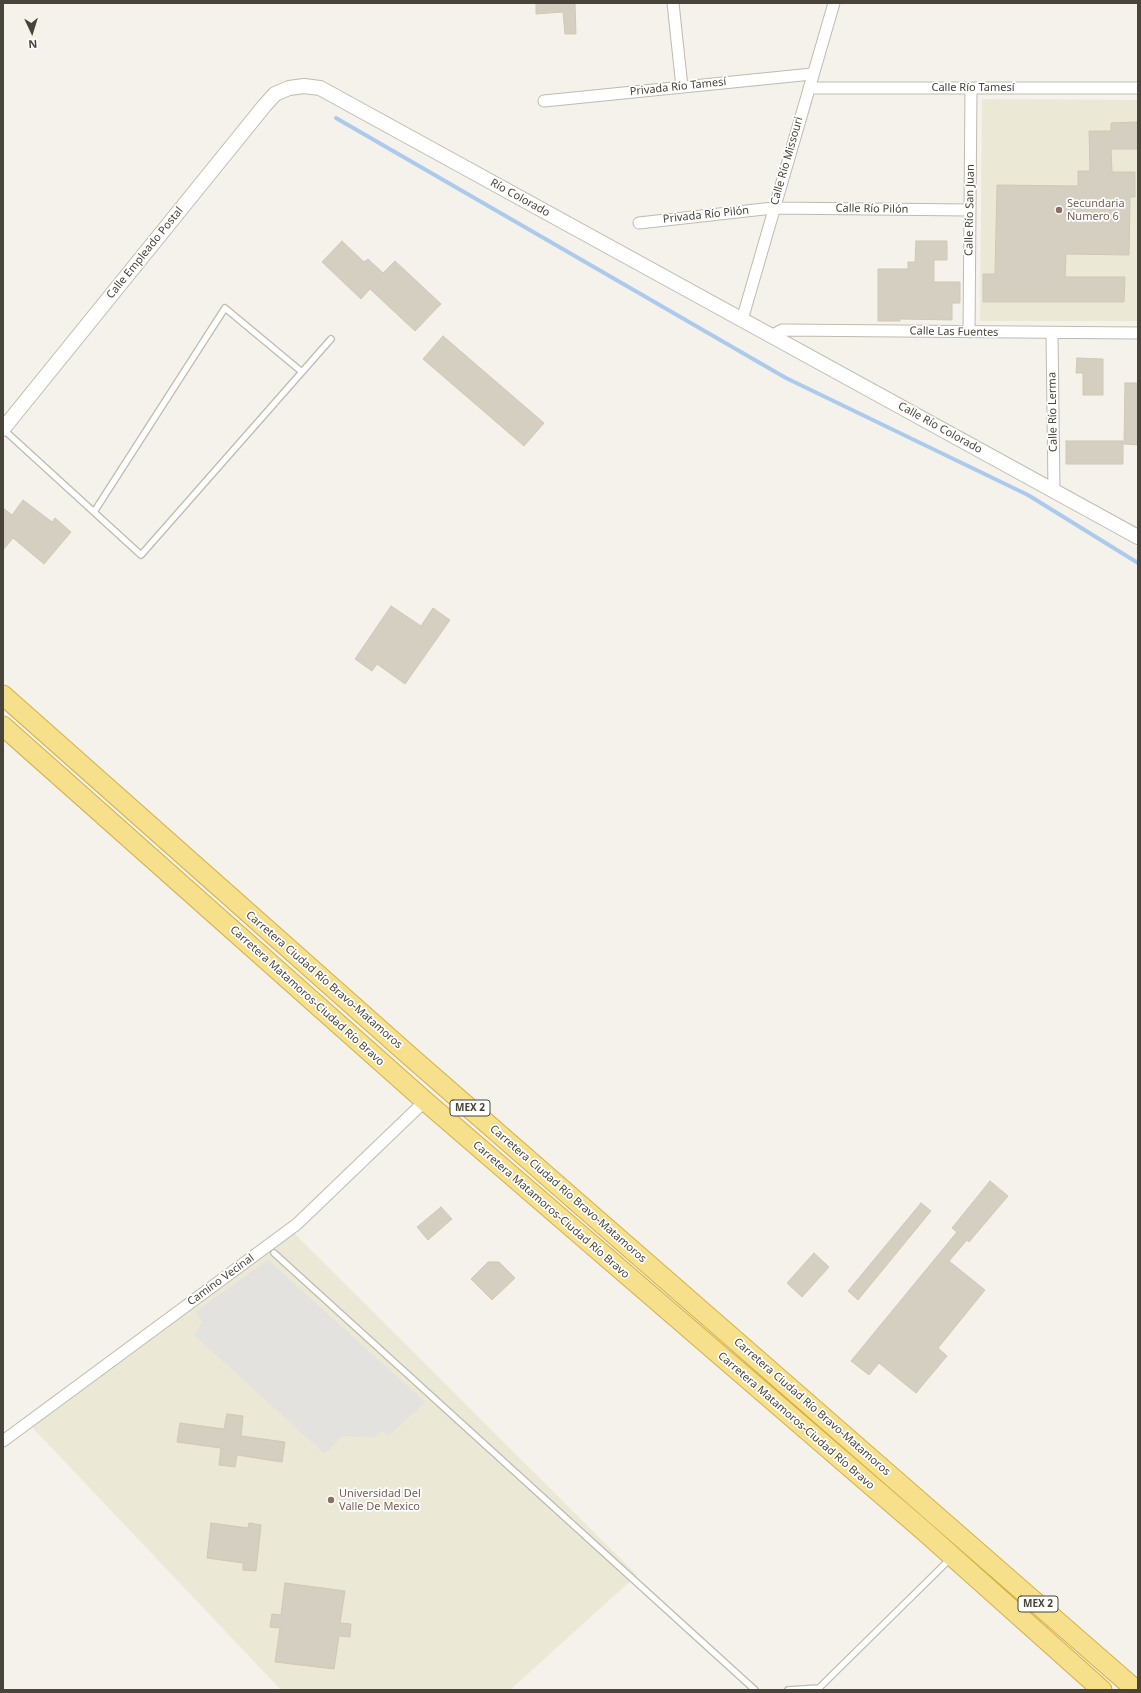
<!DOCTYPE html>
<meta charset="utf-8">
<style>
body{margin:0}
#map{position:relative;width:1141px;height:1693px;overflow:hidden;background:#f4f2eb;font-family:"Noto Sans",sans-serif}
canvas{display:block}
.frame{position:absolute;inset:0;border:4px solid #484439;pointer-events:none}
.north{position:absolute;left:12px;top:12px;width:40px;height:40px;-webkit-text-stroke:3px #fff;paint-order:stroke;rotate:176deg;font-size:11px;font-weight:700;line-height:16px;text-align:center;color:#484439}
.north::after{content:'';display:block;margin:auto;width:14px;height:18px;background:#484439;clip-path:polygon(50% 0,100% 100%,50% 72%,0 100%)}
</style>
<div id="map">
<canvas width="1141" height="1693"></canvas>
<div class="frame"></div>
<div class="north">N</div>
</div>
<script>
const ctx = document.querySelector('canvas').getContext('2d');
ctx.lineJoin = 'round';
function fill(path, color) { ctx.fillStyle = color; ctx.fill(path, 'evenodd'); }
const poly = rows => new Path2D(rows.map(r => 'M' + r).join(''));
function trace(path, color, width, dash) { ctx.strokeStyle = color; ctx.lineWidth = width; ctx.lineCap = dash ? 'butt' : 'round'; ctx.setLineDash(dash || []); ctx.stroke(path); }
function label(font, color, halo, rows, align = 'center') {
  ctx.font = font + ' "Noto Sans",sans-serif'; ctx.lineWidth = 3.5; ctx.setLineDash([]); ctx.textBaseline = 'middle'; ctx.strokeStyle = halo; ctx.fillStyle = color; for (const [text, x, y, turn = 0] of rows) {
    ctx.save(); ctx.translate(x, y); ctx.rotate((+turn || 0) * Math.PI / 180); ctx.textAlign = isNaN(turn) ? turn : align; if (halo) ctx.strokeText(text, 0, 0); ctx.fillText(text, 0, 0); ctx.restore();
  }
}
const education = poly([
 [982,99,1138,100,1138,321,980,321],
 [294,1233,637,1575,510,1690,281,1690,30,1425]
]);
const parking = poly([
 [268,1260,425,1402,389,1436,382,1431,375,1437,342,1436,325,1454,194,1335,202,1322,195,1312]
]);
const stream = poly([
 [336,118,786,378,1028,495,1138,563]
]);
const building = poly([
 [536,3,575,3,576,34,565,34,563,12,536,14,536,3],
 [1138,122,1138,149,1111,149,1112,172,1135,172,1135,197,1130,197,1129,255,1066,254,1065,277,1125,277,1124,302,983,302,983,274,995,274,997,185,1078,186,1078,171,1090,171,1089,131,1111,131,1111,123,1138,122],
 [342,241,364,262,368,259,383,273,395,261,441,304,415,331,370,289,361,299,322,262,342,241],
 [916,241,947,241,947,260,934,260,934,282,960,282,960,303,952,303,952,320,900,319,900,321,878,321,878,269,908,269,908,262,915,262,916,241],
 [443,336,544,423,524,446,423,359,443,336],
 [1077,358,1103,359,1103,395,1083,395,1083,373,1076,373,1077,358],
 [1125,383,1138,383,1138,445,1124,444,1125,383],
 [1066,441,1123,441,1123,464,1066,464,1066,441],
 [23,500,52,522,55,518,71,532,44,564,13,538,3,550,3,508,12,515,23,500],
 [391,606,421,626,433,608,450,620,405,684,377,664,372,671,355,659,391,606],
 [990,1181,1008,1196,969,1242,967,1240,949,1261,985,1290,938,1348,947,1356,916,1393,879,1363,869,1375,851,1361,957,1232,952,1228,990,1181],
 [921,1203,931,1211,858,1300,848,1291,921,1203],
 [441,1207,452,1219,428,1240,417,1227,441,1207],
 [814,1253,829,1267,802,1297,787,1283,814,1253],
 [488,1262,499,1262,515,1278,492,1300,471,1279,488,1262],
 [227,1414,243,1416,241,1436,285,1442,282,1462,237,1455,235,1467,219,1465,221,1448,177,1442,180,1423,224,1429,227,1414],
 [211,1523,248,1528,249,1523,261,1525,256,1571,243,1570,243,1563,207,1558,211,1523],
 [285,1583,345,1591,340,1623,351,1624,350,1637,339,1636,334,1669,275,1662,280,1628,270,1627,272,1614,281,1615,285,1583]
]);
const service = poly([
 [3,429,141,555,331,339],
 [94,512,225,308,302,372],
 [274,1253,755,1690],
 [788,1690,819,1688,950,1559]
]);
const minor = poly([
 [673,3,682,87],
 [809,88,1138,88],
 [544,101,812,74],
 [639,223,773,208,970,210],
 [742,320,834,3],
 [969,332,971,88],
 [1052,333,1054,491],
 [771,336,782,330,1138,333],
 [3,1441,297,1224,425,1101]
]);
const tertiary = poly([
 [3,429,265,105,275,94,289,88,304,86,320,88,1138,537]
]);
const trunk = poly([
 [3,695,412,1058,1136,1690],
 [3,726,425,1101,924,1531,1102,1690]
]);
const markers = [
 [1059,210,4,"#8d6e63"],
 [331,1500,4,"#8d6e63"]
];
const shields = [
 [470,1108,40],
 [1038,1604,40]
];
const shieldNames = [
 ["MEX 2",470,1108],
 ["MEX 2",1038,1604]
];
const streetNames = [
 ["Privada Río Tamesí",678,87,-6],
 ["Calle Río Tamesí",973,88],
 ["Calle Río Missouri",787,161,-74],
 ["Río Colorado",520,198,29],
 ["Calle Río Pilón",872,209,1],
 ["Calle Río San Juan",970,210,-89],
 ["Privada Río Pilón",706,215,-6],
 ["Calle Empleado Postal",145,253,-51],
 ["Calle Las Fuentes",954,332,1],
 ["Calle Río Lerma",1053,412,-91],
 ["Calle Río Colorado",940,428,29],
 ["Carretera Ciudad Río Bravo-Matamoros",324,980,41],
 ["Carretera Matamoros-Ciudad Río Bravo",307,996,42],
 ["Carretera Ciudad Río Bravo-Matamoros",568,1194,41],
 ["Carretera Matamoros-Ciudad Río Bravo",551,1210,41],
 ["Camino Vecinal",221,1280,-36],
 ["Carretera Ciudad Río Bravo-Matamoros",812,1407,41],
 ["Carretera Matamoros-Ciudad Río Bravo",796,1421,41]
];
const educationNames = [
 ["Secundaria",1067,204],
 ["Numero 6",1067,217],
 ["Universidad Del",339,1494],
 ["Valle De Mexico",339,1507]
];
fill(education, '#ece8d6');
fill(parking, '#e3e2df');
trace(stream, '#accbec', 4);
fill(building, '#d5cfc1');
trace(building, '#d0c8b4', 1);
trace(service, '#bfbbae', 8);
trace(minor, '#bfbbae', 13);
trace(tertiary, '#bfbbae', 16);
trace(trunk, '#d4af45', 21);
trace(service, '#fff', 5.5);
trace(minor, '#fff', 11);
trace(tertiary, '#fff', 14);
trace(trunk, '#f6e08b', 19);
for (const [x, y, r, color] of markers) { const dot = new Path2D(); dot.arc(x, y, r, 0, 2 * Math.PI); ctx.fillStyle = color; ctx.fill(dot); trace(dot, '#fff', 1.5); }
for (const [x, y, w] of shields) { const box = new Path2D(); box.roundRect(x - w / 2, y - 8, w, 16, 3); ctx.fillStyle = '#fff'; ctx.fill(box); trace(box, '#484439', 1); }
label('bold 10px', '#484439', null, shieldNames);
label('11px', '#484439', '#fff', streetNames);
label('11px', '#785e54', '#fff', educationNames, 'left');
</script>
